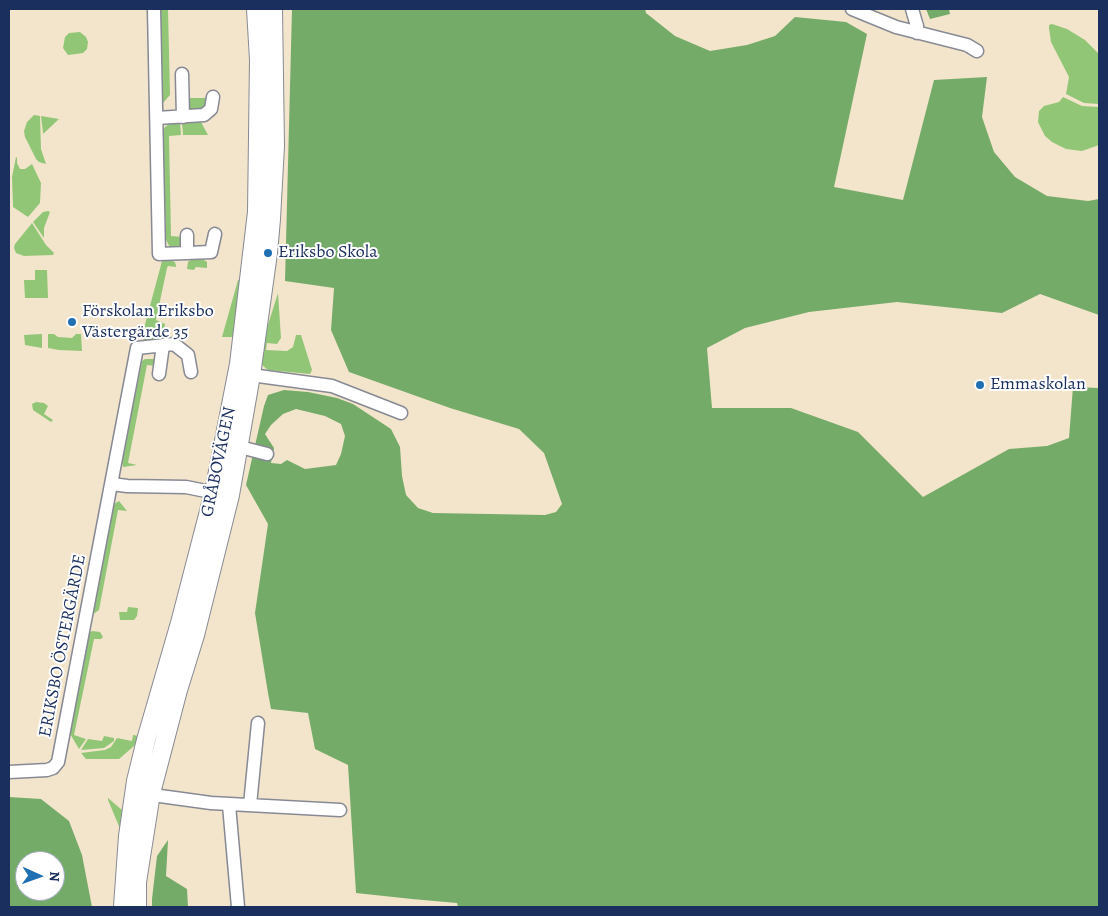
<!DOCTYPE html>
<meta charset="utf-8">
<style>
body{margin:0}
#map{position:relative;width:1108px;height:916px;overflow:hidden;background:#f3e5cb;font-family:Alegreya,serif}
canvas{display:block}
.frame{position:absolute;inset:0;border:10px solid #1b2f5e;pointer-events:none}
.north{position:absolute;left:15px;top:851px;width:50px;height:50px;box-sizing:border-box;background:#fff;border:1px solid #a4acbf;border-radius:50%;rotate:92deg;font-size:14px;font-weight:700;line-height:20px;text-align:center;color:#1b2f5e}
.north::after{content:'';display:block;margin:auto;width:18px;height:22px;background:#1f6fb2;clip-path:polygon(50% 0,100% 100%,50% 72%,0 100%)}
</style>
<div id="map">
<canvas width="1108" height="916"></canvas>
<div class="frame"></div>
<div class="north">N</div>
</div>
<script>
const ctx = document.querySelector('canvas').getContext('2d');
ctx.lineJoin = 'round';
function fill(path, color) { ctx.fillStyle = color; ctx.fill(path, 'evenodd'); }
const poly = rows => new Path2D(rows.map(r => 'M' + r).join(''));
function trace(path, color, width, dash) { ctx.strokeStyle = color; ctx.lineWidth = width; ctx.lineCap = dash ? 'butt' : 'round'; ctx.setLineDash(dash || []); ctx.stroke(path); }
function label(font, color, halo, rows, align = 'center') {
  ctx.font = font + ' Alegreya,serif'; ctx.lineWidth = 4; ctx.setLineDash([]); ctx.textBaseline = 'middle'; ctx.strokeStyle = halo; ctx.fillStyle = color; for (const [text, x, y, turn = 0] of rows) {
    ctx.save(); ctx.translate(x, y); ctx.rotate((+turn || 0) * Math.PI / 180); ctx.textAlign = isNaN(turn) ? turn : align; if (halo) ctx.strokeText(text, 0, 0); ctx.fillText(text, 0, 0); ctx.restore();
  }
}
const green = poly([
 [160,9,168,9,170,95,163,103],
 [1052,24,1067,29,1085,40,1099,54,1099,104,1084,103,1066,94,1069,77,1051,42,1049,28,1049,25],
 [80,32,86,37,88,42,87,49,83,53,68,55,63,48,65,37,69,33],
 [1063,97,1082,106,1099,107,1099,145,1082,151,1066,149,1052,142,1045,136,1038,122,1039,111,1044,106,1059,102],
 [188,98,208,98,207,104,203,110,189,111],
 [34,115,40,116,41,149,46,164,39,162,36,159,25,137,24,131,27,122],
 [41,116,59,119,43,134,43,133],
 [180,122,181,135,169,136,171,236,183,237,181,245,178,248,171,249,166,240,163,132,164,128,170,123],
 [182,122,201,122,208,135,183,135],
 [16,157,17,158,17,163,20,169,25,169,32,164,41,183,40,203,28,217,13,207,12,177],
 [48,211,50,212,44,228,44,238,33,222,43,212],
 [32,223,46,245,54,253,53,255,24,256,16,253,14,248,15,244],
 [192,259,204,260,207,262,207,268,196,267,194,270,187,269,188,262],
 [169,260,175,262,176,266,176,267,168,266,167,268,156,320,165,324,163,337,161,341,144,344,143,332,162,261],
 [35,270,47,270,48,298,25,298,24,280,35,280],
 [238,280,241,280,237,337,222,337],
 [278,293,281,338,277,344,267,343,266,350,287,351,293,347,296,335,301,335,312,370,310,374,268,370,262,365,267,328],
 [42,334,42,348,25,345,24,335],
 [48,334,54,334,58,337,72,338,76,334,81,334,82,351,59,350,48,348],
 [145,359,155,359,157,366,147,365,128,463,137,465,123,467,122,461,142,361],
 [36,402,44,403,48,406,44,414,53,420,51,422,33,410,32,404],
 [119,501,127,511,118,510,99,610,92,615,112,509,114,504],
 [128,607,138,608,137,616,134,620,120,620,119,612,127,612],
 [92,631,100,632,103,637,101,639,94,639,74,735,86,739,79,749,69,732,88,634],
 [133,735,139,736,138,739,134,746,119,759,86,759,81,753,105,750,111,747,117,738,132,741],
 [104,736,114,738,114,741,104,748,81,750,88,739,102,741],
 [108,798,122,810,121,831,108,800]
]);
const forest = poly([
 [292,9,645,9,646,13,675,36,710,51,747,45,775,36,795,17,846,22,867,34,834,187,903,200,934,80,987,77,982,117,994,152,1015,177,1047,196,1088,201,1099,199,1099,315,1040,294,1002,313,897,302,809,312,745,328,707,348,712,408,791,408,858,432,923,497,1009,449,1047,446,1069,438,1073,387,1099,388,1099,907,458,907,457,903,412,899,356,893,348,765,315,749,308,713,271,709,268,693,255,613,268,524,246,485,264,406,268,395,284,390,308,392,337,398,353,404,391,429,400,447,402,476,406,495,418,508,433,513,545,515,556,512,562,504,544,453,519,429,450,408,349,372,331,330,334,288,285,281],
 [296,409,325,416,341,424,345,436,341,454,336,465,305,469,287,460,281,464,271,463,274,448,265,434,271,425,283,414],
 [926,9,949,9,950,14,930,19],
 [9,797,41,799,69,821,82,855,92,907,9,907],
 [25,861,55,861,55,891,25,891],
 [168,840,166,876,187,889,188,907,152,907,152,899,157,856]
]);
const street = poly([
 [154,9,159,254,187,253,187,235],
 [852,9,896,27,967,45,977,51],
 [912,9,917,26,917,33],
 [182,74,183,117],
 [157,118,204,115,211,109,213,97],
 [187,253,211,252,215,234],
 [247,369,251,375,332,386,401,413],
 [159,374,163,345],
 [240,447,267,454],
 [112,484,127,486,186,487,221,494],
 [9,772,47,770,53,768,58,762,137,348,174,344,188,355,191,372],
 [144,789,160,796,211,803,340,810],
 [229,805,238,907],
 [250,805,258,723]
]);
const secondary = poly([
 [123,907,128,836,136,781,146,740,180,623,214,492,239,364,257,212,259,60,256,9],
 [137,907,137,882,151,793,178,690,195,635,230,495,251,375,268,253,271,219,275,146,273,9]
]);
const markers = [
 [268,253,5,"#1f6fb2"],
 [72,322,5,"#1f6fb2"],
 [980,385,5,"#1f6fb2"]
];
const poiNames = [
 ["Eriksbo Skola",278,253],
 ["Förskolan Eriksbo",82,312],
 ["Västergärde 35",82,333],
 ["Emmaskolan",990,385]
];
const streetNames = [
 ["GRÅBOVÄGEN",219,462,-78],
 ["ERIKSBO ÖSTERGÄRDE",63,646,-79]
];
fill(green, '#92c677');
fill(forest, '#75ab68');
trace(street, '#878a94', 15);
trace(secondary, '#878a94', 20);
trace(street, '#fff', 12);
trace(secondary, '#fff', 18);
for (const [x, y, r, color] of markers) { const dot = new Path2D(); dot.arc(x, y, r, 0, 2 * Math.PI); ctx.fillStyle = color; ctx.fill(dot); trace(dot, '#fff', 2); }
label('18px', '#1b2f5e', '#fff', poiNames, 'left');
label('18px', '#1b2f5e', '#fff', streetNames);
</script>
